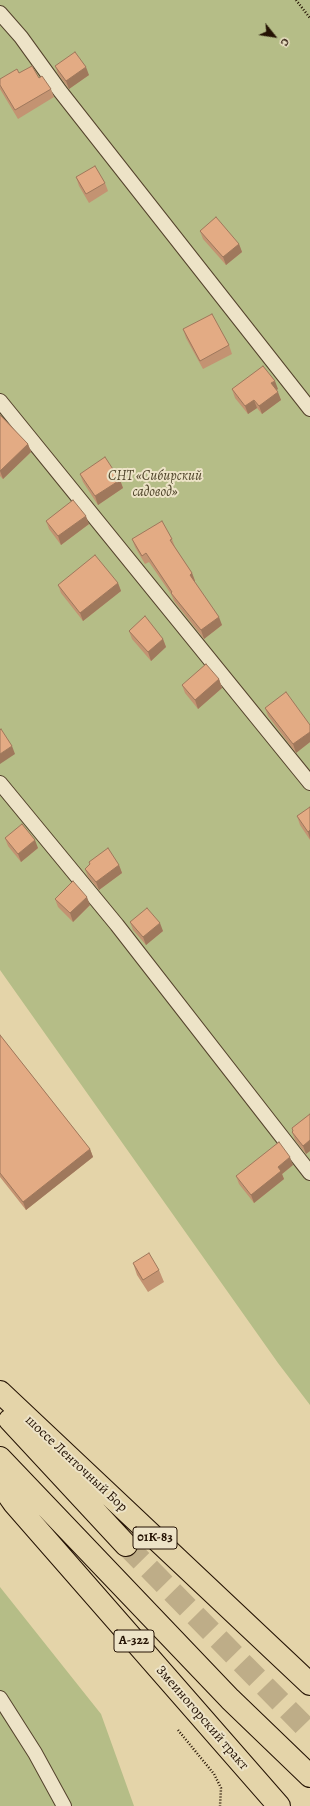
<!DOCTYPE html>
<meta charset="utf-8">
<style>
body{margin:0}
#map{position:relative;width:310px;height:1806px;overflow:hidden;background:#e4d4a9;font-family:Alegreya,serif}
canvas{display:block}
.north{position:absolute;left:254px;top:16px;width:40px;height:40px;-webkit-text-stroke:3px #ede3c7;paint-order:stroke;rotate:120deg;font-size:11px;font-weight:700;line-height:16px;text-align:center;color:#241203}
.north::after{content:'';display:block;margin:auto;width:14px;height:18px;background:#241203;clip-path:polygon(50% 0,100% 100%,50% 72%,0 100%)}
</style>
<div id="map">
<canvas width="310" height="1806"></canvas>
<div class="north">С</div>
</div>
<script>
const ctx = document.querySelector('canvas').getContext('2d');
ctx.lineJoin = 'round';
function fill(path, color) { ctx.fillStyle = color; ctx.fill(path, 'evenodd'); }
const poly = rows => new Path2D(rows.map(r => 'M' + r).join(''));
function trace(path, color, width, dash) { ctx.strokeStyle = color; ctx.lineWidth = width; ctx.lineCap = dash ? 'butt' : 'round'; ctx.setLineDash(dash || []); ctx.stroke(path); }
function label(font, color, halo, rows, align = 'center') {
  ctx.font = font + ' Alegreya,serif'; ctx.lineWidth = 4; ctx.setLineDash([]); ctx.textBaseline = 'middle'; ctx.strokeStyle = halo; ctx.fillStyle = color; for (const [text, x, y, turn = 0] of rows) {
    ctx.save(); ctx.translate(x, y); ctx.rotate((+turn || 0) * Math.PI / 180); ctx.textAlign = isNaN(turn) ? turn : align; if (halo) ctx.strokeText(text, 0, 0); ctx.fillText(text, 0, 0); ctx.restore();
  }
}
const green = poly([
 [0,0,310,0,310,1405,278,1363,0,970],
 [0,1587,101,1714,134,1806,0,1806]
]);
const highwayTunnel = poly([
 [126,1545,310,1732]
]);
const path = poly([
 [296,0,310,18],
 [178,1730,214,1774,221,1788,220,1806]
]);
const lane = poly([
 [0,13,21,37,60,91,310,409],
 [0,401,310,783],
 [0,783,117,925,310,1173],
 [0,1698,35,1753,64,1806]
]);
const highway = poly([
 [0,1392,310,1684],
 [10,1420,126,1545],
 [0,1458,230,1699,310,1776],
 [0,1483,14,1503,279,1806]
]);
const wall = poly([
 [55,66,89,75,69,89,58,74],
 [19,73,39,78,51,89,54,97,18,119,0,89,0,79],
 [76,177,105,183,108,191,89,203,79,186],
 [200,231,239,244,242,252,226,265,203,239],
 [183,329,229,345,232,354,203,369,186,338],
 [232,389,278,389,276,390,281,400,262,414,257,408,248,414,235,398],
 [0,415,28,444,31,452,3,479,0,476],
 [80,474,120,480,123,488,98,505,83,482],
 [46,521,89,524,61,545,49,529],
 [132,539,172,539,175,547,192,573,195,581,195,582,222,625,204,639,174,601,171,594,149,562,145,564,135,547],
 [118,583,121,591,83,621,61,593,58,585],
 [129,631,163,639,166,647,151,661,132,639],
 [219,679,222,688,198,709,185,693,182,685],
 [265,708,310,725,310,742,296,753,268,716],
 [310,807,310,840,300,825,297,816],
 [5,838,38,848,21,862,8,846],
 [89,862,119,865,122,873,99,890,88,877,85,869,90,864],
 [55,899,90,905,73,922,58,907],
 [130,922,163,931,146,945,133,930],
 [0,1035,90,1149,93,1157,26,1210,0,1177],
 [310,1114,310,1151,306,1154,295,1140,292,1132,293,1131,292,1128],
 [293,1165,282,1174,284,1179,254,1203,239,1184,236,1176],
 [133,1263,159,1270,164,1282,148,1292,137,1275]
]);
const shadedWall = poly([
 [86,67,89,75,69,89,66,81],
 [239,244,242,252,226,265,223,257],
 [275,381,278,389,274,392,271,383],
 [278,392,281,400,262,414,259,406],
 [254,400,257,408,248,414,245,406],
 [28,444,31,452,3,479,0,471],
 [120,480,123,488,98,505,95,496],
 [86,516,89,524,61,545,58,536],
 [192,573,195,581,193,583,190,575],
 [118,583,121,591,83,621,80,613],
 [219,617,222,625,204,639,201,630],
 [163,639,166,647,151,661,148,652],
 [219,679,222,688,198,709,195,700],
 [310,732,310,742,296,753,293,744],
 [12,746,15,754,0,764,0,754],
 [310,830,310,839,308,832],
 [35,840,38,848,21,862,18,854],
 [119,865,122,873,99,890,96,882],
 [87,897,90,905,73,922,70,913],
 [160,923,163,931,146,945,143,937],
 [310,1140,310,1151,306,1154,303,1146],
 [90,1149,93,1157,26,1210,23,1202],
 [290,1157,293,1165,282,1174,284,1179,254,1203,251,1195,278,1167]
]);
const building = poly([
 [75,52,86,67,66,81,55,66,75,52],
 [32,66,39,78,42,76,51,89,15,110,0,85,0,79,17,69,19,73,32,66],
 [95,166,105,183,86,194,76,177,95,166],
 [216,217,239,244,223,257,200,231,216,217],
 [212,314,229,345,200,361,183,329,212,314],
 [263,366,275,381,271,383,278,392,259,406,254,400,245,406,232,389,263,366],
 [0,415,28,444,0,471,0,415],
 [105,457,120,480,95,496,80,474,105,457],
 [73,500,86,516,58,536,46,521,73,500],
 [162,521,172,539,170,540,192,573,190,575,219,617,201,630,171,593,172,592,146,553,142,556,132,539,162,521],
 [95,555,118,583,80,613,58,585,95,555],
 [145,616,163,639,148,652,129,631,145,616],
 [206,664,219,679,195,700,182,685,206,664],
 [286,692,310,725,310,732,293,744,265,708,286,692],
 [1,729,12,746,0,754,0,730,1,729],
 [310,807,310,830,308,832,297,816,310,807],
 [22,824,35,840,18,854,5,838,22,824],
 [108,848,119,865,96,882,85,869,90,864,89,862,108,848],
 [73,881,87,897,70,913,55,899,73,881],
 [147,908,160,923,143,937,130,922,147,908],
 [0,1035,90,1149,23,1202,0,1173,0,1035],
 [310,1114,310,1140,303,1146,292,1132,293,1131,292,1128,310,1114],
 [279,1142,290,1157,278,1167,281,1171,251,1195,236,1176,279,1142],
 [149,1253,159,1270,143,1280,133,1263,149,1253]
]);
const shields = [
 [155,1538,44],
 [134,1641,40]
];
const shieldNames = [
 ["01К-83",155,1538],
 ["А-322",134,1641]
];
const parkNames = [
 ["СНТ «Сибирский",155,477],
 ["садовод»",155,493]
];
const streetNames = [
 ["шоссе Ленточный Бор",76,1464,43],
 ["Змеиногорский тракт",202,1718,49]
];
fill(green, '#b5bd87');
trace(highwayTunnel, '#bead88', 22, [22, 11]);
trace(lane, '#54422c', 16);
trace(highway, '#241203', 24);
trace(path, '#241203', 2.5, [1, 2]);
trace(lane, '#ede3c7', 14);
trace(highway, '#e4d4a9', 22);
fill(wall, '#c39372');
fill(shadedWall, '#9f785c');
fill(building, '#e3ab84');
trace(building, '#9f785c', 1);
for (const [x, y, w] of shields) { const box = new Path2D(); box.roundRect(x - w / 2, y - 11, w, 22, 3); ctx.fillStyle = '#ede3c7'; ctx.fill(box); trace(box, '#241203', 1); }
label('bold 13px', '#241203', null, shieldNames);
label('italic 14px', '#50452b', '#ede3c7', parkNames);
label('14px', '#241203', '#ede3c7', streetNames);
</script>
